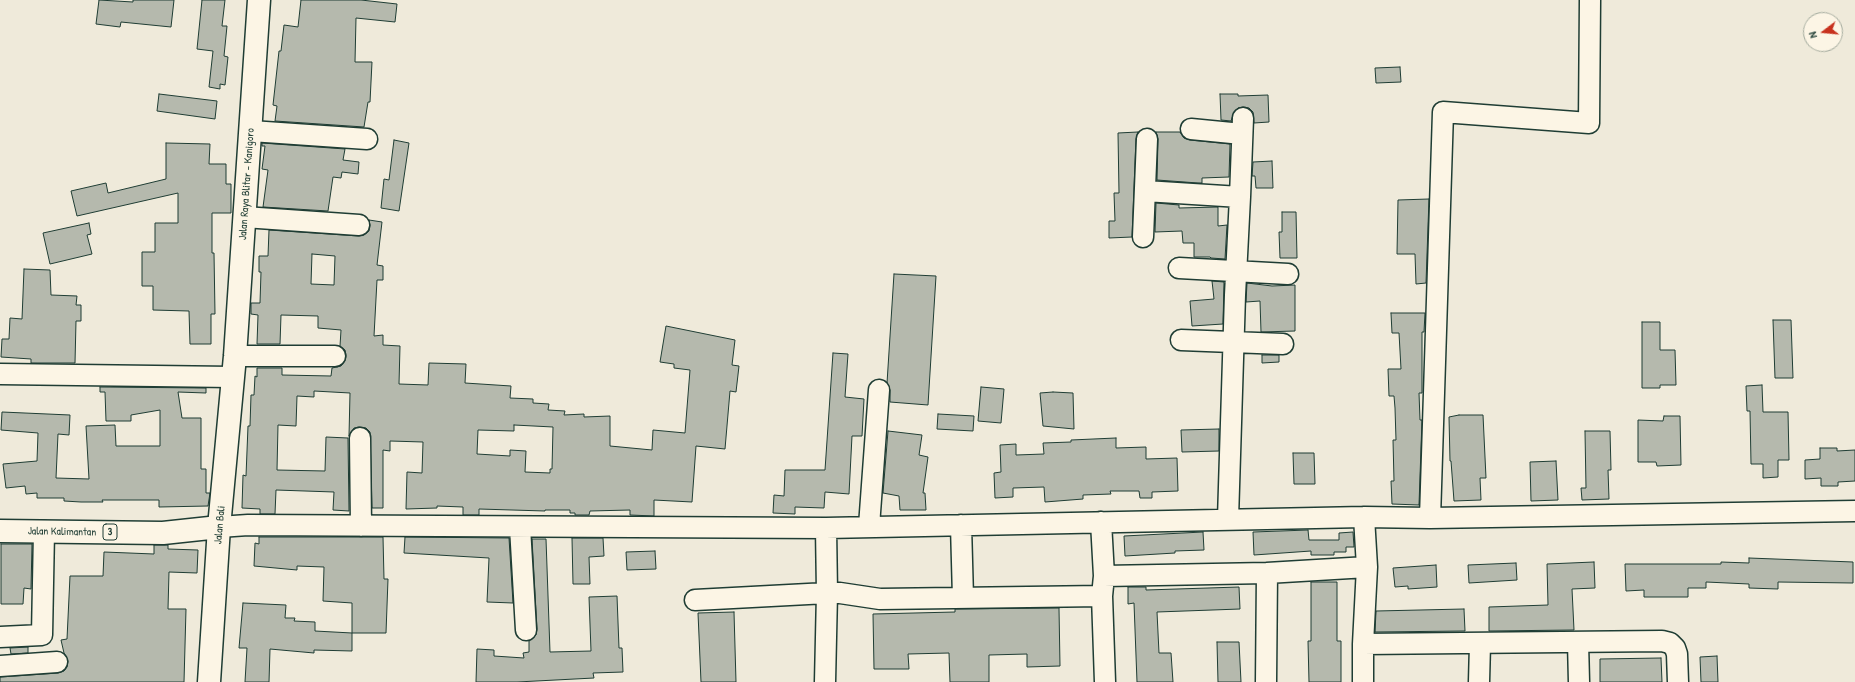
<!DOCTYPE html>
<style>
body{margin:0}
#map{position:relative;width:1855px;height:682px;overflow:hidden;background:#efeada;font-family:"Patrick Hand",sans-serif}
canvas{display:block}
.north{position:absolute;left:1803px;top:12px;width:40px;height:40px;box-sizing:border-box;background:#fcf5e5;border:1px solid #a4ab9e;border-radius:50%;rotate:254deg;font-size:11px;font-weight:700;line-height:16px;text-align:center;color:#1f3d34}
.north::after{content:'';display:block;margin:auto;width:14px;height:18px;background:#c8321e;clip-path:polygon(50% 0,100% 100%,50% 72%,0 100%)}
</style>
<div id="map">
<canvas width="1855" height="682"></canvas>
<div class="north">N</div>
</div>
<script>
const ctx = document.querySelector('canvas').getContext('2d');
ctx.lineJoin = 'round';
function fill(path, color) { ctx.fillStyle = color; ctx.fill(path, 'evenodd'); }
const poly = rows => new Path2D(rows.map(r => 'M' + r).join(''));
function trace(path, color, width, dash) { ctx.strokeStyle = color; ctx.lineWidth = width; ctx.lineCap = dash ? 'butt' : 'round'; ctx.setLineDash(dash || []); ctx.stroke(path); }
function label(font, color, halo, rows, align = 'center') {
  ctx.font = font + ' "Patrick Hand",sans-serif'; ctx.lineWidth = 3; ctx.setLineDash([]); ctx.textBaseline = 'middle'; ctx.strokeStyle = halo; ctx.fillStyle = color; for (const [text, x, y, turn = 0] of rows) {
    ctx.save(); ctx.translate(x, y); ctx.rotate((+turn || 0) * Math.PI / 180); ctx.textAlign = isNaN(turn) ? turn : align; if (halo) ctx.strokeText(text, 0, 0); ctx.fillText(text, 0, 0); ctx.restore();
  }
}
const building = poly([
 [99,0,133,2,133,0,174,0,171,27,121,22,120,27,96,24,99,0],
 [202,0,225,0,222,26,227,26,224,56,228,57,225,85,220,84,220,89,209,87,213,51,197,49,202,0],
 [301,0,361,0,397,4,395,22,356,18,355,62,372,62,370,102,368,102,364,127,275,121,277,106,273,105,279,51,281,51,284,25,298,27,301,0],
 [1400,67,1401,82,1376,83,1375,68,1400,67],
 [159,94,217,101,215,119,157,111,159,94],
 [1220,94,1238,94,1238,96,1268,95,1269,122,1254,123,1253,112,1249,108,1243,107,1238,108,1234,112,1231,121,1221,120,1220,94],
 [1138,132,1136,139,1132,237,1109,238,1109,221,1115,221,1114,193,1119,193,1118,133,1138,132],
 [1156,132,1180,132,1184,138,1190,140,1230,144,1229,177,1202,178,1202,183,1198,183,1157,180,1158,139,1156,132],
 [394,140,409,143,399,211,381,208,384,179,389,180,394,140],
 [166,143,210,144,209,164,226,164,226,184,231,184,231,213,212,213,212,253,214,253,215,314,211,314,211,344,190,344,189,311,153,310,153,286,142,286,142,252,155,252,155,223,178,223,178,193,77,216,71,191,106,183,108,193,166,179,166,143],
 [262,143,345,149,343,160,359,162,358,174,342,172,341,178,333,177,328,211,263,207,268,170,262,169,265,146,262,146,262,143],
 [1272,161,1273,188,1256,188,1255,176,1252,176,1253,162,1272,161],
 [1429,199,1426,283,1416,284,1415,254,1397,254,1398,200,1429,199],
 [1156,203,1179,205,1179,208,1218,207,1218,226,1227,225,1225,259,1211,258,1210,257,1194,257,1194,243,1183,243,1182,231,1155,232,1156,203],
 [1282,212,1296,212,1297,258,1280,258,1279,232,1282,232,1282,212],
 [369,220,382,222,377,265,383,266,383,280,377,280,374,336,383,335,383,345,400,346,399,384,428,385,429,363,466,364,465,383,511,386,510,398,533,399,533,403,549,404,548,410,565,411,564,415,584,414,584,417,610,416,610,446,652,450,653,430,685,433,690,370,674,368,674,364,660,362,666,326,735,340,732,365,739,366,736,392,730,391,725,449,696,446,692,502,654,500,654,516,630,515,630,510,590,511,589,515,575,515,575,513,570,513,570,510,545,510,545,511,479,509,479,515,463,515,463,507,437,506,437,508,406,509,407,472,422,473,423,442,390,441,390,451,383,450,383,508,372,508,370,432,366,428,359,427,354,428,349,436,350,393,314,391,314,397,297,396,296,426,278,425,277,470,325,471,326,437,348,438,349,511,333,510,334,492,276,490,275,514,260,514,260,509,242,508,243,475,246,476,248,426,250,426,251,395,254,395,255,376,257,377,257,368,282,368,282,375,331,376,332,368,341,366,345,361,346,356,345,350,340,346,341,330,318,328,318,316,281,315,280,344,257,344,258,315,251,314,251,303,260,303,261,272,259,272,259,256,268,256,269,230,359,236,364,235,369,231,370,225,369,220],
 [312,254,335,256,334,285,311,284,312,254],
 [514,425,553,427,552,469,550,469,550,473,525,472,526,451,510,450,510,456,477,454,478,430,514,431,514,425],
 [89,223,91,234,87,235,92,254,50,264,43,233,89,223],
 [24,269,50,270,51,295,77,296,76,305,81,305,81,321,76,321,75,363,31,363,31,359,1,357,2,339,9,339,10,318,22,319,24,269],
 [894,274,936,276,928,405,890,402,890,390,887,383,894,274],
 [1212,281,1224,282,1223,324,1192,326,1190,301,1214,299,1212,281],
 [1247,283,1272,286,1295,285,1295,331,1261,332,1260,301,1246,302,1247,283],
 [1391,313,1425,313,1424,332,1422,332,1422,393,1419,393,1420,420,1422,420,1419,505,1392,504,1391,481,1394,481,1393,440,1396,440,1395,408,1394,396,1389,396,1388,369,1401,369,1399,333,1392,333,1391,313],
 [1773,320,1791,320,1793,378,1775,378,1773,320],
 [1642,322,1660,322,1660,350,1675,350,1676,385,1660,385,1660,388,1642,388,1642,322],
 [833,353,848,354,845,397,864,399,862,436,852,436,849,494,825,492,824,508,795,507,795,514,773,513,774,495,784,496,785,470,825,470,833,353],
 [1262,355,1279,355,1279,362,1262,363,1262,355],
 [1762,385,1763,412,1788,412,1789,460,1778,460,1778,477,1763,478,1763,464,1751,464,1750,411,1747,411,1746,386,1762,385],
 [100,387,206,388,206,393,178,392,182,418,201,418,201,469,206,469,206,493,210,493,208,506,159,507,159,500,102,500,103,502,81,502,64,501,64,498,37,498,37,493,26,494,25,486,6,488,3,464,37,461,38,433,1,430,2,412,70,415,69,435,58,434,56,478,89,479,86,426,115,425,116,446,160,446,160,410,131,415,131,421,106,421,105,392,100,392,100,387],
 [981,387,1004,389,1001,423,978,421,981,387],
 [1053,392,1073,393,1074,429,1043,426,1040,393,1053,392],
 [938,414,974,416,973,431,937,429,938,414],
 [1459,415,1483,415,1486,478,1480,478,1481,500,1454,501,1451,461,1450,461,1449,417,1459,415],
 [1664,416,1680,416,1681,465,1657,466,1656,462,1638,462,1638,420,1663,421,1664,416],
 [1219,429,1219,451,1182,452,1181,430,1219,429],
 [888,431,922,435,919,455,928,457,923,493,925,493,926,510,900,510,899,496,883,493,888,431],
 [1585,431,1610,431,1611,470,1608,470,1609,499,1582,500,1581,488,1586,488,1585,431],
 [1116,438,1116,448,1146,447,1146,459,1177,458,1178,491,1152,492,1152,498,1140,498,1139,491,1110,491,1111,494,1083,495,1083,499,1045,502,1044,487,1013,488,1013,497,995,498,994,473,1001,472,1000,445,1016,444,1016,455,1044,454,1043,443,1071,442,1071,440,1116,438],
 [1820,448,1837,448,1837,451,1855,450,1855,481,1838,482,1838,486,1821,486,1821,478,1805,479,1805,460,1820,459,1820,448],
 [1293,453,1314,453,1315,484,1294,484,1293,453],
 [1556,461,1558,500,1531,501,1530,462,1556,461],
 [1308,530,1309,540,1339,540,1339,533,1353,532,1354,547,1346,547,1346,552,1334,552,1334,555,1311,555,1311,551,1254,555,1253,532,1308,530],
 [1203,532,1204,550,1175,551,1175,553,1125,556,1124,536,1203,532],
 [259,537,383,537,384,579,388,579,386,633,352,633,352,603,323,601,324,567,297,566,297,570,254,566,255,543,259,544,259,537],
 [405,537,509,538,513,603,487,602,489,558,404,553,405,537],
 [572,538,603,538,604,556,589,557,590,584,573,584,572,538],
 [532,539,546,539,550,652,591,651,589,597,617,596,619,648,622,648,623,672,593,673,594,678,517,682,476,682,477,649,494,650,494,656,524,658,523,653,529,652,529,641,536,635,537,629,532,539],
 [1,544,32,544,31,589,24,588,23,604,1,604,1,544],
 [154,545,168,545,168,549,198,550,197,573,169,572,168,609,186,609,184,682,0,682,0,677,58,673,64,671,67,667,68,661,64,653,61,640,67,639,70,576,103,576,104,552,154,554,154,545],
 [655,551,656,569,627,570,626,552,655,551],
 [1749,558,1853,562,1853,583,1778,582,1778,589,1749,588,1749,584,1706,582,1706,588,1688,588,1688,597,1644,597,1644,590,1626,591,1625,564,1721,564,1721,562,1749,563,1749,558],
 [1594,562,1595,588,1572,589,1574,630,1489,631,1489,607,1548,605,1547,564,1594,562],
 [1516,563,1517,580,1469,583,1468,565,1516,563],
 [1436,565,1437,587,1408,589,1408,586,1395,587,1393,568,1436,565],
 [1311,582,1337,582,1337,641,1341,641,1341,682,1309,682,1308,641,1311,641,1311,582],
 [1128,587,1146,587,1146,590,1239,587,1240,609,1157,612,1159,653,1171,653,1173,682,1137,682,1134,603,1128,604,1128,587],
 [243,603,286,605,285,618,295,618,294,621,315,622,315,631,352,633,352,651,314,650,314,653,270,649,269,682,245,682,247,648,239,648,243,603],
 [1059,608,1060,666,1027,667,1027,654,989,655,989,682,950,682,949,653,908,654,909,669,874,669,873,614,955,612,955,609,1059,608],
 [1464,609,1465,631,1375,632,1376,611,1464,609],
 [734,612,736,682,701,682,698,613,734,612],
 [1217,642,1239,642,1241,682,1218,682,1217,642],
 [28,647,28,653,11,654,10,648,28,647],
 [1717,656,1718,682,1701,682,1700,657,1717,656],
 [1661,658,1662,682,1600,682,1600,659,1661,658]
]);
const minor = poly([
 [1191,129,1242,134],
 [251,131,367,139],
 [1145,191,1240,197,1235,295,1228,519],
 [1240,197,1243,118],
 [244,217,359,225],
 [1143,237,1147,139],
 [1179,268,1288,274],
 [1181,340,1283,344],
 [235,356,335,356],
 [0,374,232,377],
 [360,438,361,526],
 [1364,517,1367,567],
 [1430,518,1443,112,1589,123,1590,0],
 [1101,522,1104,576,1102,596,1105,682],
 [961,525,963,598],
 [869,526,879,390],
 [219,527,248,525,826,528,1364,517,1430,518,1855,511],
 [520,527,526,630],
 [1104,576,1267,573],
 [695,600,827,593,826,528],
 [0,637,42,635,44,531],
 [1578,642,1579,682],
 [1363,644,1662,641,1670,643,1675,648,1677,654,1678,682],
 [0,666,57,662],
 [825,682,827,593,840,593,880,599,1102,596],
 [1266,682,1267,573,1367,567,1363,644,1363,682],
 [1479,682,1480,644]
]);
const major = poly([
 [219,527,235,356,259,0]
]);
const highway = poly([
 [0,531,163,533,219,527,209,682]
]);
const shields = [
 [110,532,14]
];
const shieldNames = [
 ["3",110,532]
];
const streetNames = [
 ["Jalan Raya Blitar - Kanigoro",247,184,-86],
 ["Jalan Bali",220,525,-85],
 ["Jalan Kalimantan",62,532,1]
];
fill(building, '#b5b9ad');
trace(building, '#1f3d34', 1);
trace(minor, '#1f3d34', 23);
trace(major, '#1f3d34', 25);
trace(highway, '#1f3d34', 25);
trace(minor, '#fcf5e5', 20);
trace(major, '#fcf5e5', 22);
trace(highway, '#fcf5e5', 22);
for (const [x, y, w] of shields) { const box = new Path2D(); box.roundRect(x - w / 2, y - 8, w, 16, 3); ctx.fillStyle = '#fcf5e5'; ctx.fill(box); trace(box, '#1f3d34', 1); }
label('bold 10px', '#1f3d34', null, shieldNames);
label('11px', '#1f3d34', '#fcf5e5', streetNames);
</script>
